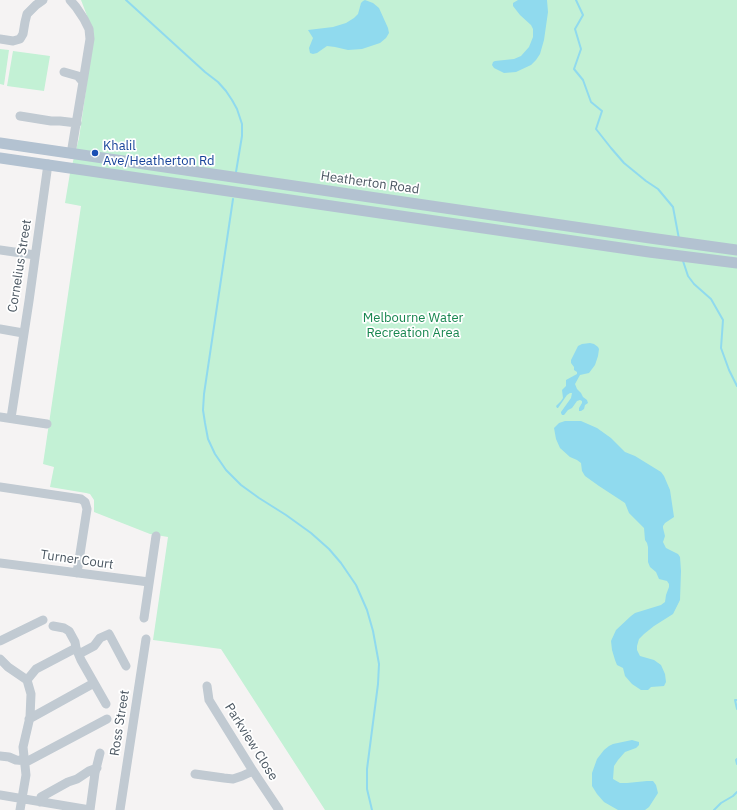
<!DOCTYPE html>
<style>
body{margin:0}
canvas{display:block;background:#f5f3f3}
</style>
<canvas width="737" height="810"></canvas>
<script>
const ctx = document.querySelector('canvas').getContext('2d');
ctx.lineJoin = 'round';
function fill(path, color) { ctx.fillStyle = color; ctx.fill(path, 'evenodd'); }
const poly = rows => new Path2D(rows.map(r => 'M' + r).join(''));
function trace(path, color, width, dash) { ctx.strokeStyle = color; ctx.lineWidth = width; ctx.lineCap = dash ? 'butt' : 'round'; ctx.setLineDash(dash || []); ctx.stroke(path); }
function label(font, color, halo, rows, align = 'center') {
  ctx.font = font + ' "IBM Plex Sans",sans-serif'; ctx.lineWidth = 3.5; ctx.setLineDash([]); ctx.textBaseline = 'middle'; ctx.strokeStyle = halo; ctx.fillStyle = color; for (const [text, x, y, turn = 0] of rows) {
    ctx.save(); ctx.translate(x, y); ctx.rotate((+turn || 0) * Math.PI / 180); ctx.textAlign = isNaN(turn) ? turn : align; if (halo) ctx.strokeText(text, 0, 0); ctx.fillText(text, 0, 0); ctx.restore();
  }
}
const green = poly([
 [81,0,737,0,737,810,325,810,221,649,153,640,168,537,150,534,94,512,94,500,90,494,86,493,50,487,54,467,43,464,81,206,65,203,70,173,79,138,94,34],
 [0,49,9,50,4,85,0,84],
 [13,51,50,56,44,91,7,86]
]);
const water = poly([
 [365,0,373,3,379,8,388,28,389,33,386,38,380,43,362,49,348,50,335,47,327,46,317,53,313,54,310,53,309,48,313,38,308,30,333,27,346,23,354,18,358,14,361,3,363,1],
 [518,0,547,0,548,12,544,40,540,54,536,60,531,65,516,72,504,73,494,68,492,65,493,62,495,61,514,59,521,56,529,47,533,37,533,29,531,25,520,15,513,6,513,3],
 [590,343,594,344,598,347,599,349,598,356,595,365,589,373,580,375,575,384,577,389,581,393,583,397,587,400,588,403,585,405,584,409,581,411,579,411,579,408,582,403,582,401,580,400,577,401,572,408,568,410,564,415,562,415,561,413,561,412,571,398,572,393,570,393,567,395,558,408,557,408,556,406,561,401,563,398,562,390,566,386,566,380,577,374,577,372,574,370,574,367,571,363,571,360,578,346,582,344],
 [565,421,581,421,597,428,611,438,625,452,635,456,661,472,664,476,670,490,674,517,665,523,663,526,663,528,665,536,663,542,666,548,678,554,680,557,681,571,680,600,673,614,654,626,644,634,639,639,637,646,637,650,640,656,654,660,661,665,665,674,666,682,664,686,651,687,648,690,641,690,632,684,625,676,623,668,617,665,615,660,612,650,611,641,616,630,631,616,635,613,661,605,665,602,666,595,669,587,669,584,667,581,659,579,656,572,650,567,648,562,648,547,647,543,645,540,644,528,629,513,625,503,599,486,585,476,582,471,581,463,577,460,570,457,560,448,556,439,554,428,559,423],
 [632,740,639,742,639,745,636,748,625,752,618,760,614,766,613,779,620,783,627,783,647,781,653,781,656,785,658,793,649,807,645,810,618,810,604,802,597,794,592,786,592,773,597,759,604,750,609,746,613,744]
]);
const stream = poly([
 [126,0,205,72,218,82,226,91,232,100,237,109,242,124,242,136,236,172],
 [576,0,583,15,575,29,581,49,574,69,583,80,591,102,602,111,596,129,611,148,624,163,646,181,658,189,673,207,679,239],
 [233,199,204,394,203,410,205,423,208,439,215,454,226,470,241,485,259,498,286,515,311,533,329,549,341,563,356,585,367,610,373,631,379,664,378,684,367,769,367,789,372,810],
 [683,261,688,276,694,284,711,299,723,320,721,348,729,370,737,386],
 [737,700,735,700,737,709],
 [737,759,736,760,737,764],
 [714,810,721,803,733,796,737,792]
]);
const minor = poly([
 [70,0,76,7,84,19,89,29,90,39,83,82],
 [0,39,13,41,20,39,23,34,25,22,27,14,36,5,43,0],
 [64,72,78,76,83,82,71,154],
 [20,116,51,121,60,121,77,123],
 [0,250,35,255],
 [0,329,23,333],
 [0,417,47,424],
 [11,418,29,301,48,164],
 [0,487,81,499,85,502,87,509,77,573],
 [0,563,149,582],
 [144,618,156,536],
 [53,626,64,628,69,631,75,642,76,648],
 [0,641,43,620],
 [79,654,94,646,100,638,109,634,126,666],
 [0,659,8,667,27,680,31,694,30,717,23,747,26,775,20,810],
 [27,680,36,669,76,648,81,660,106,704],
 [207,686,209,700,253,771,279,810],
 [29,719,94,683],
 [0,756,9,757,16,760,28,761,107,719],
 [195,774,224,778,233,779,242,776,253,771],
 [0,795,90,810,95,773,100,753],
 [40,802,41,797,68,782,77,779,89,771,97,768],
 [120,810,146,639]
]);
const major = poly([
 [0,143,650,238,737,250],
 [0,158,649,252,737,263]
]);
const markers = [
 [95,153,4,"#1a4fb4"]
];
const transitNames = [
 ["Khalil",103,146],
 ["Ave/Heatherton Rd",103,161]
];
const streetNames = [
 ["Heatherton Road",370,183,8],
 ["Cornelius Street",20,266,-81],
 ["Turner Court",77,560,8],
 ["Ross Street",120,723,-81],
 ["Parkview Close",251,742,58]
];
const parkNames = [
 ["Melbourne Water",413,318],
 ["Recreation Area",413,333]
];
fill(green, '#c3f1d5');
fill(water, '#90daee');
trace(stream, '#90daee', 2);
trace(minor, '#c1cad2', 9);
trace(major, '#b3c2d1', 11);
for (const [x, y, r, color] of markers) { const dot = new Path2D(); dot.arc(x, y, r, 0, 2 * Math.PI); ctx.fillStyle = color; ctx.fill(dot); trace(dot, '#fff', 1.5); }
label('13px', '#164399', '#fff', transitNames, 'left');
label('13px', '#4a5661', '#fff', streetNames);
label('13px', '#17864f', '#fff', parkNames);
</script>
